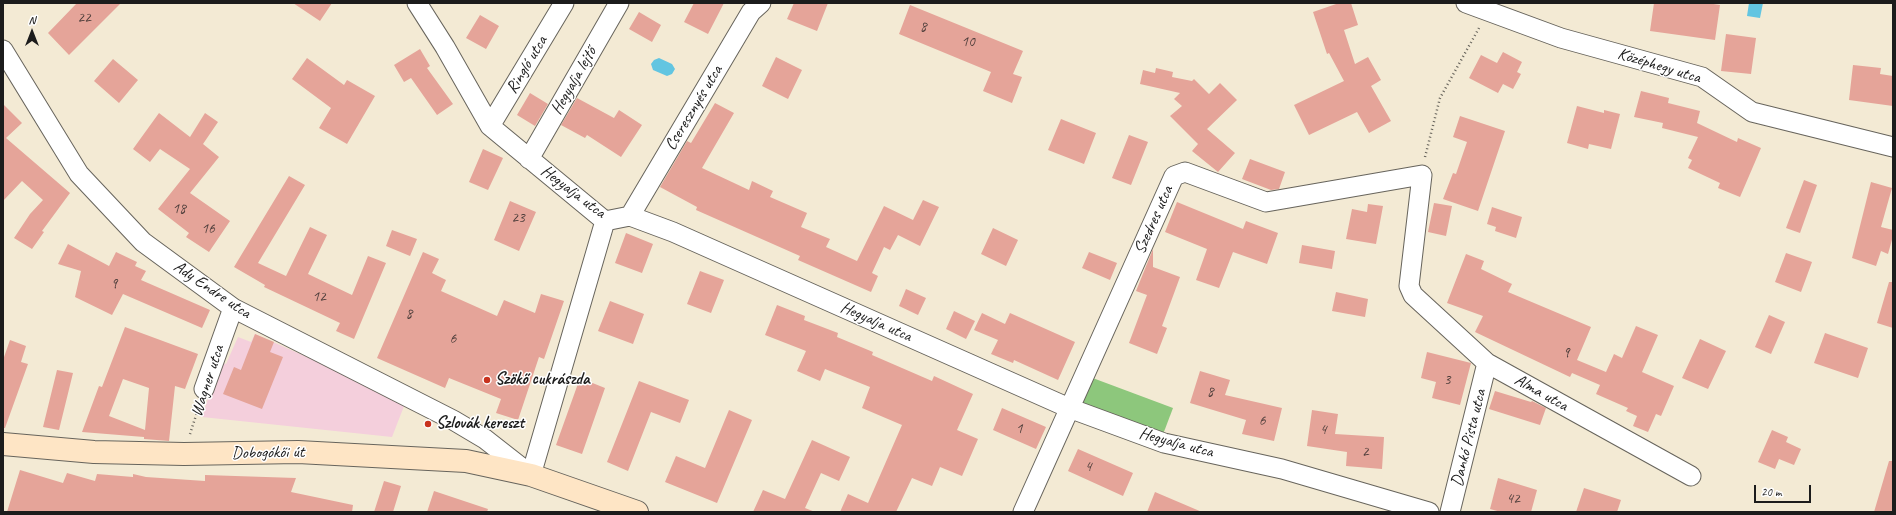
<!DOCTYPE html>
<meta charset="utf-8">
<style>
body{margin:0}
#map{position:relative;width:1896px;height:515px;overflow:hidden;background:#f3ead4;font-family:Caveat,sans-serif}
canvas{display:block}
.frame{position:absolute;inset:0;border:4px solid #1c1c1c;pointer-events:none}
.north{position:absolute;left:12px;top:12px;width:40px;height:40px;-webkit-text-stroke:3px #fff;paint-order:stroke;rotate:0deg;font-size:11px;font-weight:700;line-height:16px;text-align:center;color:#1c1c1c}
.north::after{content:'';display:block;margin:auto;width:14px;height:18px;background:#1c1c1c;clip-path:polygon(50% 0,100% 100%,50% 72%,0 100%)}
.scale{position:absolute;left:1754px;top:485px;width:57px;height:18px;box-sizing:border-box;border:2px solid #1c1c1c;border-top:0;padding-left:5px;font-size:12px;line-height:14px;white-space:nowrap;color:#1c1c1c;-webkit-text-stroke:3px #fff;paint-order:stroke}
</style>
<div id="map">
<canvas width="1896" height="515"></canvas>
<div class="frame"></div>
<div class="north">N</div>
<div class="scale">20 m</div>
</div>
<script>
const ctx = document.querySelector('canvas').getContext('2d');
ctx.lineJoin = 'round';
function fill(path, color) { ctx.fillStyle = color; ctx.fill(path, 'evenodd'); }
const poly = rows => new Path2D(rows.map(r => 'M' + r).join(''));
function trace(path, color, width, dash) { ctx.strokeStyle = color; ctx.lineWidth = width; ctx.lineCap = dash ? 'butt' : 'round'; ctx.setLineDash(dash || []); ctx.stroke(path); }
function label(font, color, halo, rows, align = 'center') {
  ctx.font = font + ' Caveat,sans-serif'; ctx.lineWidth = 3; ctx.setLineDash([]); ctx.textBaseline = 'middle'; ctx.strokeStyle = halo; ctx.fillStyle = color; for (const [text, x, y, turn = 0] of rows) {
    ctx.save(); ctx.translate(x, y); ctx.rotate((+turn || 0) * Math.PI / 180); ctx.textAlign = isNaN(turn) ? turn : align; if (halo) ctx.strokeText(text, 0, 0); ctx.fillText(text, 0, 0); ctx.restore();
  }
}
const built = poly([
 [255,334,406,401,392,437,202,417,220,362,226,364,238,337,251,342]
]);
const green = poly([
 [1090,377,1173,408,1162,437,1077,406]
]);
const water = poly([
 [1749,3,1763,3,1760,18,1747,16],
 [659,58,672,64,675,69,672,74,667,76,653,70,651,64,654,60]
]);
const building = poly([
 [77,3,121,3,69,55,48,33],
 [293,3,332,3,320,21],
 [694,3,724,3,708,34,684,22],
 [794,3,828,3,817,31,787,19],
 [1339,3,1351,3,1358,25,1344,30,1355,64,1368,57,1381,80,1371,86,1391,121,1369,133,1357,112,1309,135,1294,105,1344,81,1329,53,1327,54,1313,12],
 [1654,3,1707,3,1720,5,1715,40,1650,31],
 [910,5,1023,51,1013,74,1022,77,1012,103,983,91,991,72,899,34],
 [639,12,661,25,652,42,629,29],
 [480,15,499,26,486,49,466,38],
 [1726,34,1756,38,1751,74,1721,71],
 [420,49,430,66,427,68,453,104,437,115,411,78,404,82,394,65],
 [1503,52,1522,62,1517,72,1521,74,1513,89,1503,84,1498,93,1469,78,1481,55,1497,63],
 [776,57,802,70,788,99,762,86],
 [307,58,344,85,347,80,375,96,347,144,319,128,331,108,292,79],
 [113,59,138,80,119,103,94,81],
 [1853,65,1881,68,1880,74,1893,76,1893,106,1849,100],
 [1156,68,1173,72,1172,77,1192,81,1194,79,1209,94,1220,83,1237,100,1207,129,1235,153,1218,172,1192,151,1198,144,1170,116,1182,106,1174,99,1180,93,1140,84,1143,70,1155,73],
 [1641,91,1669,98,1668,103,1700,111,1697,123,1737,142,1738,138,1761,148,1740,197,1718,188,1720,183,1688,168,1692,160,1688,158,1698,137,1662,128,1663,123,1634,117],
 [530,93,548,104,535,126,517,115],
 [577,98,614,118,619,110,642,125,621,157,587,135,585,138,561,125],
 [715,103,734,113,702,168,749,190,752,181,773,191,770,197,807,213,801,227,830,239,826,247,857,261,884,206,913,220,923,200,939,207,920,246,898,235,890,250,884,247,872,273,878,276,871,292,798,260,800,256,696,210,697,207,660,187,687,141,691,143],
 [3,104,22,123,6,138,70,193,42,231,44,232,32,249,14,238,30,214,43,200,22,181,3,201],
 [1577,106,1604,113,1604,110,1620,114,1611,149,1589,144,1588,149,1567,143],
 [159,113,190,137,205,113,218,122,203,144,219,157,190,193,230,221,209,252,186,237,189,233,158,209,190,169,160,149,150,162,133,149],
 [1460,116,1505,131,1478,211,1443,199,1453,173,1456,174,1467,142,1453,137],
 [1061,119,1096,133,1084,164,1048,150],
 [1129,135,1148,142,1131,185,1112,178],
 [483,149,503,158,488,190,469,182],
 [1250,159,1285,172,1279,189,1271,190,1242,179],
 [289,176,305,185,258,263,286,276,310,227,327,235,308,274,352,295,368,256,386,263,354,339,336,331,340,323,264,287,265,285,234,267],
 [1804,180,1817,185,1800,233,1786,228],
 [1871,182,1892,188,1881,227,1893,230,1893,236,1888,254,1881,251,1876,266,1852,258],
 [510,201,536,212,519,251,494,240],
 [1177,202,1243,229,1246,221,1278,233,1267,264,1233,252,1219,288,1196,280,1207,249,1165,232],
 [1434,203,1452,206,1446,236,1428,232],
 [1368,204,1383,206,1376,244,1346,239,1352,209,1367,212],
 [1492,207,1522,217,1516,238,1495,231,1496,227,1487,224],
 [993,228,1018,240,1006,266,981,254],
 [392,230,417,239,410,256,386,246],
 [626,233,653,244,642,273,615,263],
 [68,244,109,266,116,252,137,262,135,266,146,271,141,280,210,310,202,328,123,294,112,315,75,297,81,271,58,264],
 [1302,245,1335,251,1332,269,1299,263],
 [1153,249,1153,267,1180,277,1162,326,1167,328,1157,354,1129,343,1147,295,1136,291],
 [423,252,439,259,432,273,446,280,441,291,497,316,504,300,535,313,541,294,564,301,544,359,539,357,518,420,496,413,501,399,449,378,445,388,377,358],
 [1089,252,1117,263,1110,280,1082,268],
 [1786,253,1812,262,1801,292,1775,282],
 [1466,254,1484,261,1481,269,1512,284,1508,292,1591,327,1577,360,1606,372,1614,354,1622,358,1636,326,1658,335,1642,372,1674,386,1661,416,1656,414,1648,432,1633,426,1637,416,1626,411,1628,408,1596,394,1600,385,1572,373,1570,377,1475,332,1483,316,1447,303],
 [700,271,724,280,711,313,687,304],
 [1889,282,1893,282,1893,328,1877,323],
 [906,289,926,298,918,315,899,306],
 [1336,292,1368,299,1365,317,1332,311],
 [610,301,644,314,633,344,598,331],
 [777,305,805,316,804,320,838,333,837,337,873,352,872,355,932,381,934,376,973,394,957,430,978,439,962,476,940,467,932,486,912,478,896,512,840,512,848,494,868,503,902,425,862,408,870,387,825,369,820,381,797,371,806,351,765,335],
 [954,311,975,321,966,339,946,329],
 [982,313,1005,324,1010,313,1075,342,1058,380,1014,360,1013,363,991,354,998,340,974,330],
 [1769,315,1785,322,1771,354,1755,347],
 [125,327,198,354,185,389,175,386,169,441,144,439,144,437,82,432,99,386,102,387],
 [123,379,149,388,145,430,109,416],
 [1825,333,1868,348,1858,378,1814,363],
 [255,334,274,342,270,352,283,357,262,409,223,394,234,367,241,370],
 [1700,339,1726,351,1708,389,1682,378],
 [10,340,26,346,21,362,28,364,5,428,3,428,3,360],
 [1427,352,1471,363,1460,405,1432,398,1436,382,1421,378],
 [57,370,73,373,59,430,43,427],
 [1200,371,1230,380,1225,395,1282,408,1274,441,1242,434,1246,420,1190,403],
 [580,378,605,388,582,454,556,445],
 [639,381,689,400,680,423,651,412,628,471,607,462],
 [1495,391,1531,402,1532,401,1546,408,1540,425,1489,409],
 [1002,408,1046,427,1036,449,993,430],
 [729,410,752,420,717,503,665,482,676,456,705,468],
 [1312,410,1338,414,1335,434,1384,437,1382,469,1346,466,1347,452,1307,446],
 [1772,430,1788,437,1786,442,1801,449,1794,465,1779,459,1775,469,1758,462],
 [812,440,850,457,839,481,821,473,805,508,815,512,753,512,763,490,785,499],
 [1078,449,1133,473,1123,496,1068,471],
 [1889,461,1893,461,1893,512,1874,512],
 [20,470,63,483,67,473,95,481,97,474,133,477,133,474,146,477,205,481,205,475,296,478,291,492,353,505,352,512,7,512],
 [1498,478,1537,490,1531,512,1501,512,1490,509],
 [384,481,401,486,393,512,374,512],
 [1584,488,1621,500,1617,512,1576,512],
 [434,491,488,509,487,512,427,512],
 [1155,492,1202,512,1147,512]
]);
const path = poly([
 [1425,157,1440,98,1479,28],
 [190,434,199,406]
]);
const street = poly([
 [417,3,445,47,490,126,605,221,630,216,673,232,1069,408,1164,443,1282,469,1429,512],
 [1466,3,1561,38,1702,77,1752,112,1893,147],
 [3,50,79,174,143,242,233,308,453,420,485,439,531,475,605,221],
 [490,126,564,3],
 [529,159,619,3],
 [630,216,751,12,761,3],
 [204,389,233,308],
 [1023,512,1174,176,1185,172,1266,202,1422,175,1409,286,1413,295,1487,363,1691,476],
 [1450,512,1487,363]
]);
const secondary = poly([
 [3,444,94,452,184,454,298,452,466,461,531,475,637,512]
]);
const markers = [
 [487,380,4,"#c8321e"],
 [428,424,4,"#c8321e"]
];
const numberNames = [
 ["22",84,18],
 ["8",923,27],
 ["10",968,42],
 ["18",179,209],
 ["23",518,218],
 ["16",208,229],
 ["9",114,284],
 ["12",319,297],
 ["8",409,314],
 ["6",453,339],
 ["9",1566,353],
 ["3",1447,380],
 ["8",1210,392],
 ["6",1262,421],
 ["1",1019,429],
 ["4",1323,430],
 ["2",1365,452],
 ["4",1088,467],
 ["42",1513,499]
];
const streetNames = [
 ["Ringló utca",527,65,-59],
 ["Középhegy utca",1659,66,17],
 ["Hegyalja lejtő",574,81,-60],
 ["Cseresznyés utca",694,108,-59],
 ["Hegyalja utca",573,192,37],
 ["Szedres utca",1154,220,-66],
 ["Ady Endre utca",212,290,34],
 ["Hegyalja utca",876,322,24],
 ["Wagner utca",208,381,-72],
 ["Alma utca",1541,393,29],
 ["Dankó Pista utca",1469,438,-76],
 ["Hegyalja utca",1176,443,15],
 ["Dobogókői út",268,453,-1]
];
const poiNames = [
 ["Szökő cukrászda",495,380],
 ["Szlovák kereszt",436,424]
];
fill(built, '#f4cfdc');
fill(green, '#8dc77c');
fill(water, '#62c5e1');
fill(building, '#e5a499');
trace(street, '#67645c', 21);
trace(secondary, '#67645c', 24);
trace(path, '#67645c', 2.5, [1, 3]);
trace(street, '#fff', 19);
trace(secondary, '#fee5c5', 22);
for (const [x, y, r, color] of markers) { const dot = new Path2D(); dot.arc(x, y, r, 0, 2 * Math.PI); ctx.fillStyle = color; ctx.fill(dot); trace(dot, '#fff', 1.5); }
label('15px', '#4e3e3b', null, numberNames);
label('17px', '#1c1c1c', '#fff', streetNames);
label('bold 17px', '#1c1c1c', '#fff', poiNames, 'left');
</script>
